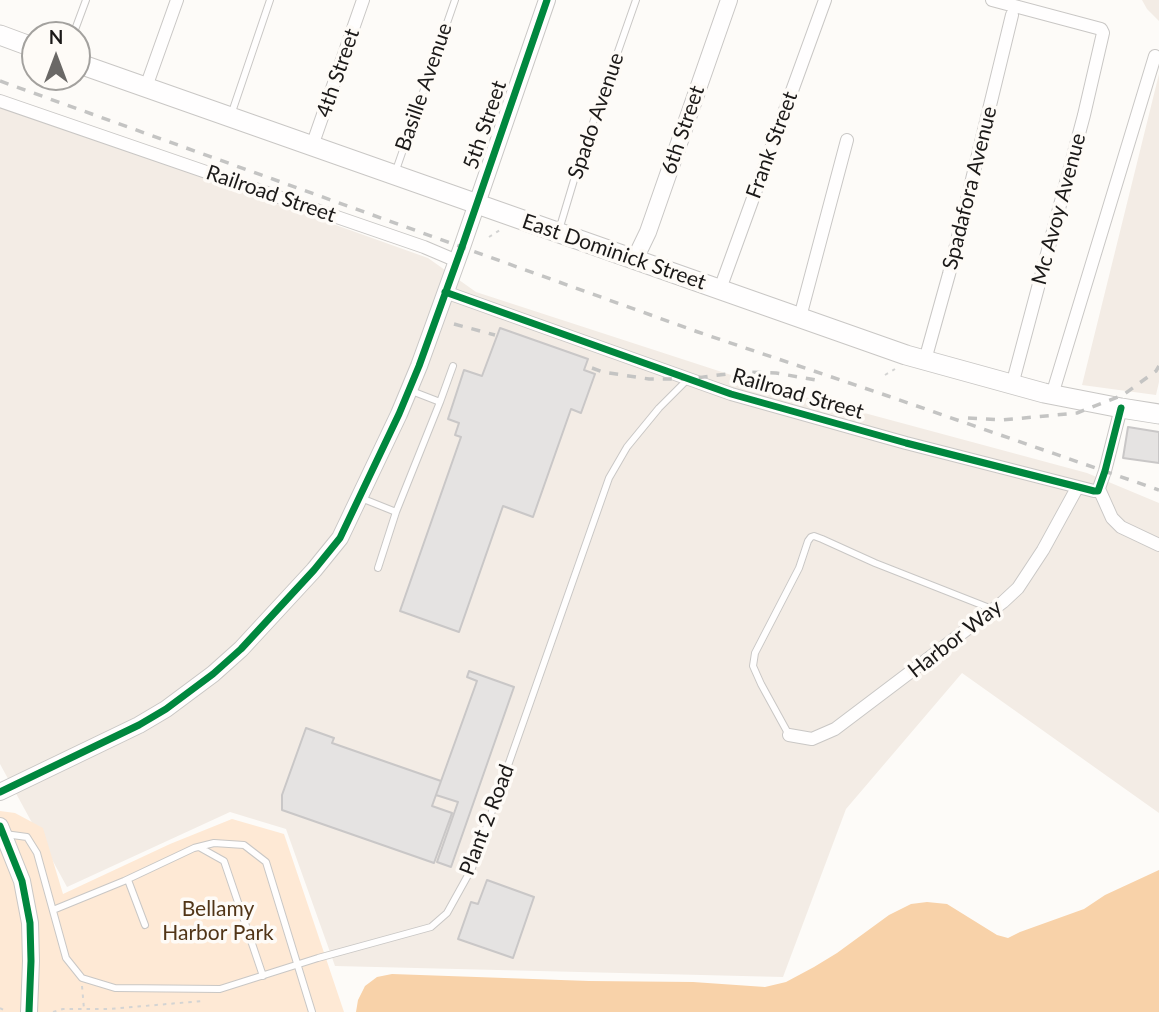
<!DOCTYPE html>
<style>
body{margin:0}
#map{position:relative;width:1159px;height:1012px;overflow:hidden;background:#fdfbf8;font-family:Lato,sans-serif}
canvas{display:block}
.north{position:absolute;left:21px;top:21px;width:70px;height:70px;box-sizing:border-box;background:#fefbf7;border:2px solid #a3a19e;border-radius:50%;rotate:0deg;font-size:19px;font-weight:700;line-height:28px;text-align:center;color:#1b1918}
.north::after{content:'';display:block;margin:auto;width:24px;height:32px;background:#6a6866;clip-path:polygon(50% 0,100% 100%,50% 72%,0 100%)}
</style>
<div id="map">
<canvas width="1159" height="1012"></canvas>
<div class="north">N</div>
</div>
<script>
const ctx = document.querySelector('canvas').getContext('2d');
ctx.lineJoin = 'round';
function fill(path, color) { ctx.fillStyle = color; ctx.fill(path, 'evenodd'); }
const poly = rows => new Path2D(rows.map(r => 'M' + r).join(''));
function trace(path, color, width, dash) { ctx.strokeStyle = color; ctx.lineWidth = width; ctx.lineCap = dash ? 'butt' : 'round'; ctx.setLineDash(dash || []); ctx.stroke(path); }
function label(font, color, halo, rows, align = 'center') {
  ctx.font = font + ' Lato,sans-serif'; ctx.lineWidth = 7; ctx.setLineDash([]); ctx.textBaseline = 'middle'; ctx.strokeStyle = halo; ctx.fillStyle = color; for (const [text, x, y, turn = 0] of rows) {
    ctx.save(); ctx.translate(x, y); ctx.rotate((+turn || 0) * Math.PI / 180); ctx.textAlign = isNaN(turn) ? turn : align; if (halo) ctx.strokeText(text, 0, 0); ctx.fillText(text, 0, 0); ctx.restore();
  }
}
const built = poly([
 [1142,0,1159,0,1159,21,1147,9],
 [1159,74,1159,382,1156,395,1082,385],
 [0,105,428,258,476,292,768,387,1087,473,1159,503,1159,813,962,673,846,809,783,977,335,966,286,829,230,812,67,887,0,764]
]);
const green = poly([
 [0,811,15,813,43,828,63,894,170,844,232,819,284,834,344,1012,0,1012]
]);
const forest = poly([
 [1159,870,1159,1012,356,1012,358,1000,365,986,377,977,392,974,589,981,693,982,765,987,786,982,814,967,837,953,889,915,911,904,927,902,947,904,997,935,1008,938,1020,932,1084,909,1105,895]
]);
const building = poly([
 [500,328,588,359,584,370,595,374,581,413,571,409,533,517,503,506,459,632,400,611,461,437,455,435,459,423,448,419,464,370,482,376,500,328],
 [1128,427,1159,432,1159,463,1123,458,1128,427],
 [469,671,514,687,451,867,437,862,458,802,436,795,477,681,467,677,469,671],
 [306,728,334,738,332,743,441,781,432,806,452,813,434,863,282,810,282,795,306,728],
 [487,880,534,897,513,958,458,939,471,902,478,904,487,880]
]);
const path = poly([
 [489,237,500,230],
 [885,375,895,369],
 [82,986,84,1009],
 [0,1008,7,1012],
 [53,1012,63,1009,110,1009,202,1001,202,998]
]);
const service = poly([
 [73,35,86,0],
 [231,115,270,0],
 [395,173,455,0],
 [559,230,580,160,636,0],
 [409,390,440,402],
 [361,498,396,512],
 [378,568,396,512,440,402,453,366],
 [789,735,761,684,753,666,755,653,799,568,808,541,811,537,814,536,822,539,875,563,992,609],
 [5,834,27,837,37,853,66,958,82,978,115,988,220,989,318,958,431,927,447,913,472,868,609,478,627,447,659,408,688,379],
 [199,847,224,861,263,976],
 [128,880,145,925],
 [53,910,124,881,194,848,214,843,244,845,266,862,312,1012]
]);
const minor = poly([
 [992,0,1101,29,1103,33,1084,115,1012,385],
 [146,87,177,0],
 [0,101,424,247,457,261],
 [312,146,363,0],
 [720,289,825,0],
 [445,292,731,394,906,443,1094,491,1098,491,1105,471,1121,408],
 [800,317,847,140],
 [925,360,949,274,1012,15],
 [1052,395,1155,56],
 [1099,489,1112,518,1121,527,1159,545],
 [789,735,812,739,835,729,1003,602,1018,588,1043,550,1077,488]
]);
const tertiary = poly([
 [635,259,648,232,729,0],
 [0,792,139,725,166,709,213,674,241,649,314,570,340,538,399,414,419,366,462,247,547,0],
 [0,826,22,881,30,923,31,961,29,1012]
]);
const primary = poly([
 [0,35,35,48],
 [77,63,906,355,1044,393,1121,408,1159,414]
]);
const rail = poly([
 [0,81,698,332,888,396,1159,490],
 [454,324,495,335],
 [592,368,603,372,649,379,688,379,742,372,776,373,816,380],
 [968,418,1002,420,1077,413,1123,395,1156,371,1159,366]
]);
const cycleway = poly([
 [445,292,731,394,906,443,1094,491,1098,491,1105,471,1121,408],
 [0,792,139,725,166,709,213,674,241,649,314,570,340,538,399,414,419,366,462,247,547,0],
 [0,826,22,881,30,923,31,961,29,1012]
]);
const streetNames = [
 ["4th Street",338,73,-71],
 ["Basille Avenue",424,87,-71],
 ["Spado Avenue",596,116,-71],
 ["5th Street",485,125,-71],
 ["6th Street",683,130,-71],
 ["Frank Street",772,145,-70],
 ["Spadafora Avenue",970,188,-76],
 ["Railroad Street",271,194,19],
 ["Mc Avoy Avenue",1059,209,-75],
 ["East Dominick Street",614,252,19],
 ["Railroad Street",798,394,16],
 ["Harbor Way",955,639,-38],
 ["Plant 2 Road",487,820,-69]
];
const parkNames = [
 ["Bellamy",218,909],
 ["Harbor Park",218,933]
];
fill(built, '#f3ece5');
fill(green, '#fee9d5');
fill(forest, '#f8d2a9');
fill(building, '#e5e3e2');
trace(building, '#c9c7c7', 2);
trace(service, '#c9c7c5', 8);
trace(minor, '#c9c7c5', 14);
trace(tertiary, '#c9c7c5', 18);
trace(primary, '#c9c7c5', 21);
trace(path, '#d4d4d3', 2, [3.5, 5]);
trace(service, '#fffefe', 6);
trace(minor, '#fffefe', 12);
trace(tertiary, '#fffefe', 16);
trace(primary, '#fffefe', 19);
trace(rail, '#c4c4c3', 3.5, [9, 9]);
trace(cycleway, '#00873e', 7);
label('21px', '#1b1918', '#fefbf7', streetNames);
label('21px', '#513517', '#fefbf7', parkNames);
</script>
